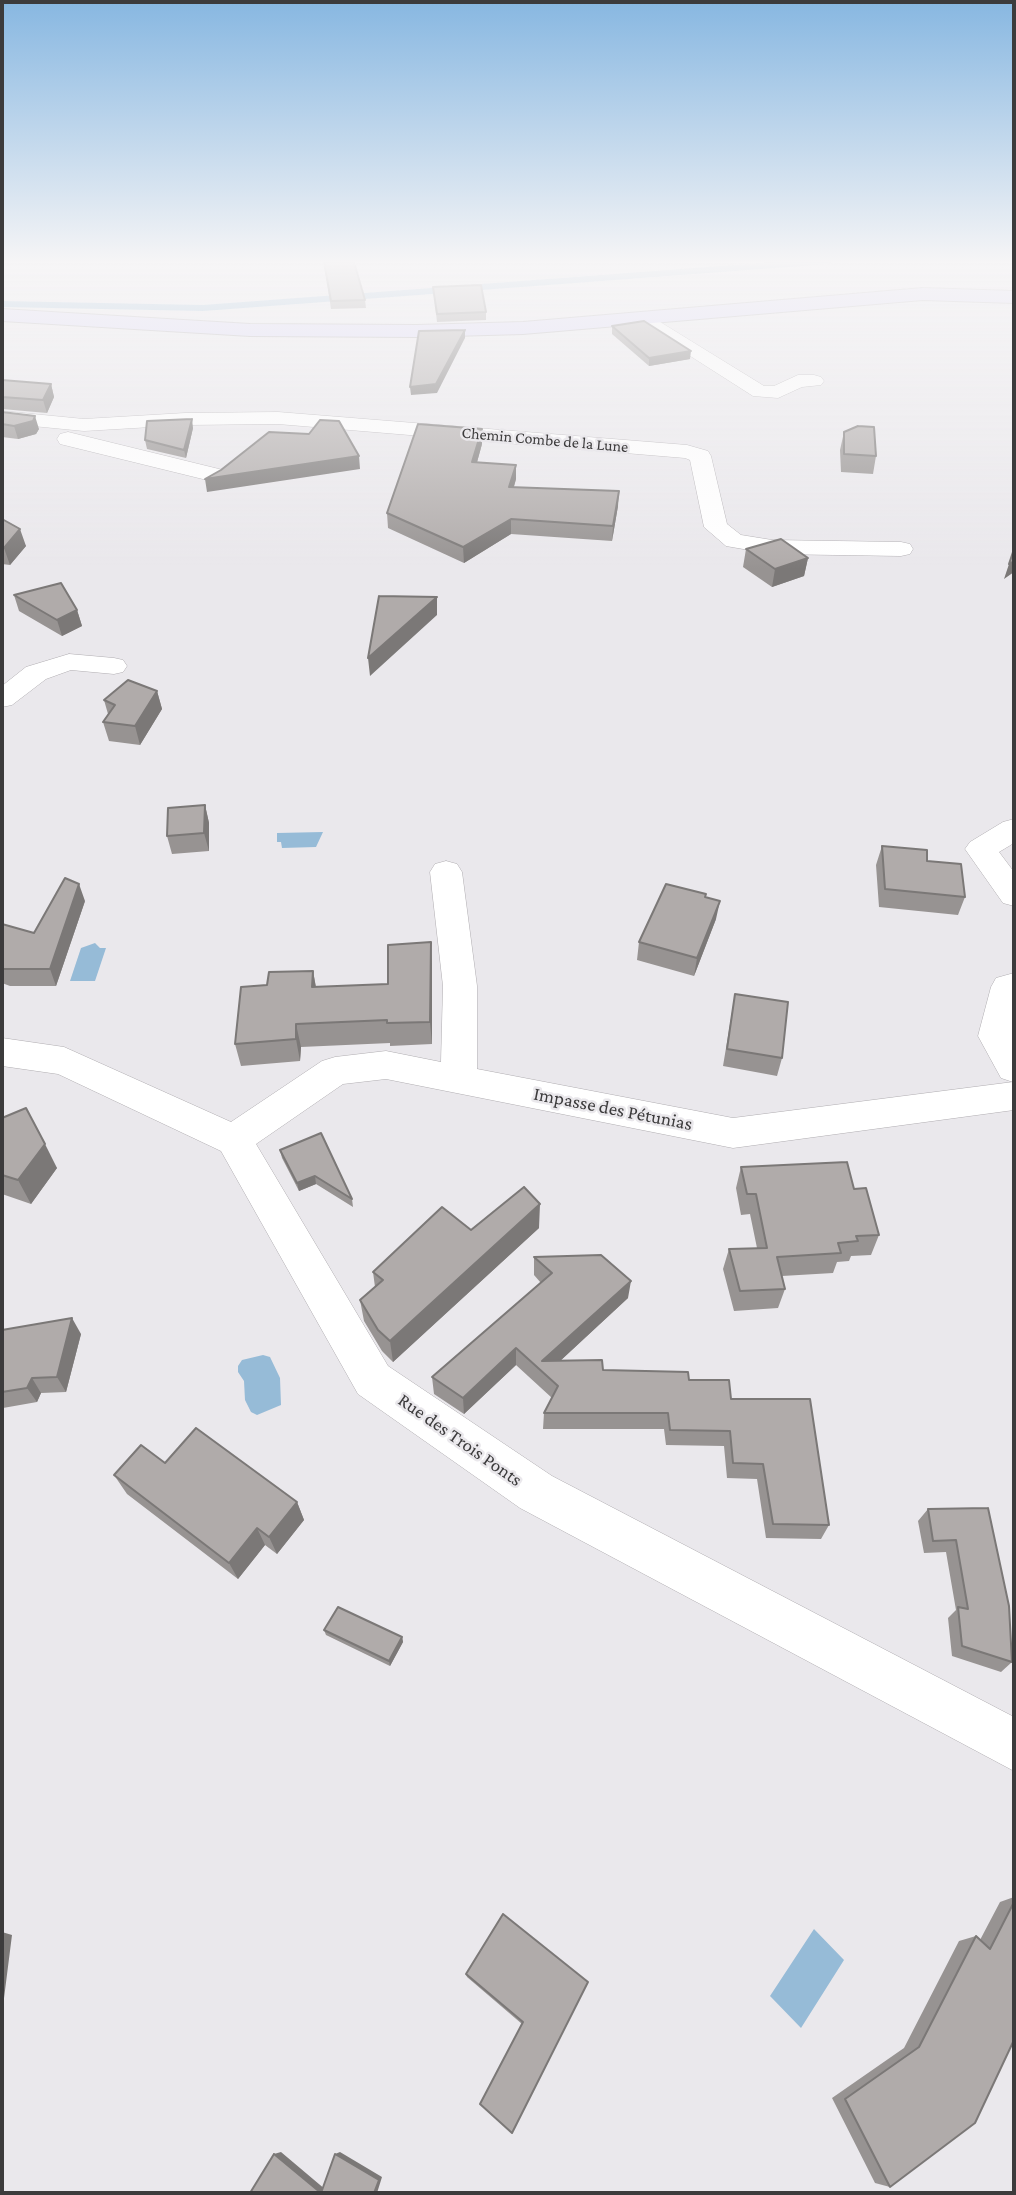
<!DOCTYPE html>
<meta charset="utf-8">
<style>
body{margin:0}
#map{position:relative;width:1016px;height:2195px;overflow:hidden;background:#eae8ec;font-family:"Crimson Pro",serif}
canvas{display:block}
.frame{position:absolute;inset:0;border:4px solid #3c3b3c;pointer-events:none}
</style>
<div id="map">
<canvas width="1016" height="2195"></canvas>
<div class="frame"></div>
</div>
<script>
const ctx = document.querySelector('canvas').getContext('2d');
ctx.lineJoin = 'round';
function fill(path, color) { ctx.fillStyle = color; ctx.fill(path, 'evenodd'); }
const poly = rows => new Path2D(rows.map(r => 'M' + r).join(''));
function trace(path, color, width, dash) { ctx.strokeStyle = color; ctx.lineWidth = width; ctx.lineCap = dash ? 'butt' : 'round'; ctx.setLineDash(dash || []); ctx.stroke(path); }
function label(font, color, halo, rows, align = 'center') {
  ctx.font = font + ' "Crimson Pro",serif'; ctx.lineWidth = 5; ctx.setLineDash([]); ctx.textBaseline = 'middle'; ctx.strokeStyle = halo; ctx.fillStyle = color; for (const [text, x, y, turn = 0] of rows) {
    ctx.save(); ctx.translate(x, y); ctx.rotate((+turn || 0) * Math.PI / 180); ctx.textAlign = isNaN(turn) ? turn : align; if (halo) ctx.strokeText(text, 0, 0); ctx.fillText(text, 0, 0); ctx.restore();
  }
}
const water = poly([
 [323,832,316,847,282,848,281,842,277,842,277,833],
 [95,943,100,948,106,948,95,981,70,981,81,948],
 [263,1355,270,1357,280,1378,281,1405,257,1415,251,1412,245,1400,244,1381,238,1372,238,1366,242,1360],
 [814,1929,844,1960,801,2028,770,1996]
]);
const stream = poly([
 [468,288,828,261],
 [2,304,203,308,445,290]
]);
const street = poly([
 [644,312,764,386,774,386,798,375,814,375,821,377,824,381,821,385,802,387,778,398,753,396,637,322,635,318,637,314,644,312],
 [2,411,84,419,185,413,278,412,687,445,708,451,711,456,727,524,741,535,772,540,901,542,910,544,913,549,910,554,901,556,772,554,726,546,704,527,690,460,685,458,278,424,185,425,84,431,2,423,2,411],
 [68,432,223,470,226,475,223,480,215,482,60,444,57,439,60,434,68,432],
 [69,654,114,658,123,660,127,666,123,672,114,674,71,670,46,679,12,705,2,707,2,686,26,667,69,654],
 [1014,819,1014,843,999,852,1014,872,1014,906,1003,903,965,849,970,842,1003,822,1014,819],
 [446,861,457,864,462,872,477,986,477,1069,733,1118,1013,1082,1001,1078,978,1036,991,987,996,978,1014,973,1014,1110,733,1148,386,1079,343,1084,256,1144,388,1366,552,1476,1014,1717,1014,1771,520,1508,358,1394,221,1151,58,1074,2,1066,2,1038,64,1047,231,1122,322,1061,335,1057,386,1051,441,1062,443,986,430,872,435,864,446,861]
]);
const secondary = poly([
 [923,288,1014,291,1014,303,923,300,523,334,417,337,250,336,2,321,2,309,250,324,417,325,523,322,923,288]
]);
const wall = poly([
 [324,262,365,300,366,308,331,309],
 [433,287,486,312,486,320,437,322],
 [612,326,690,359,649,366,612,334],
 [2,380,51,384,54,397,47,413,2,409],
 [2,412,39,429,36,434,18,439,2,437],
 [193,428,186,458,147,449,145,440],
 [844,432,876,456,873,474,841,472,840,450],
 [482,444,477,462,516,479,514,487,618,506,612,541,511,534,464,563,388,528,387,513],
 [2,519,26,546,10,565,2,564],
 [746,549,808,558,804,576,772,587,743,567],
 [14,595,77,610,82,626,62,636,19,611],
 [157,691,162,709,140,745,109,741,103,722,108,714,104,700],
 [205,805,209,823,209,851,172,854,167,836],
 [882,846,927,861,965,897,958,915,879,907,876,865],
 [85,901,56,986,10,986,2,983,2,924,34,933],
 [716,919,694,976,637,960,639,942],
 [431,942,432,965,432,1044,390,1046,390,1043,301,1047,300,1061,241,1066,235,1044,267,985,313,971,316,987,388,984],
 [735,994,782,1058,777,1076,723,1066],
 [2,1118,57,1168,31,1204,2,1194],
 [280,1150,352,1199,353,1207,316,1184,299,1191,282,1158],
 [741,1167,854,1189,879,1235,871,1255,851,1256,849,1261,837,1262,833,1273,782,1276,785,1289,778,1308,734,1311,723,1269,729,1249,757,1248,750,1214,741,1215,736,1188],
 [539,1228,393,1362,382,1351,364,1321,360,1300,375,1287,373,1272,471,1230],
 [534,1257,628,1298,560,1361,603,1370,689,1380,731,1399,829,1525,821,1539,766,1538,757,1479,727,1478,724,1446,666,1445,664,1429,543,1429,544,1413,552,1398,516,1365,464,1414,434,1394,432,1377,541,1283,534,1275],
 [2,1330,81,1334,66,1392,41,1393,37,1402,3,1408,2,1405],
 [165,1463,297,1502,304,1520,277,1554,265,1545,238,1579,127,1494,114,1475],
 [988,1508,1012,1662,1001,1672,952,1656,948,1618,956,1610,946,1552,924,1553,918,1521,928,1509],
 [324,1630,402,1637,403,1642,390,1666,326,1635],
 [1014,1897,1014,2046,1011,2047,890,2187,875,2183,832,2098,904,2048,959,1941,976,1936,980,1940,1000,1902],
 [466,1974,588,1982,522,2024,467,1977]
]);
const shadedWall = poly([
 [465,330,465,338,437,393,411,395,410,387],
 [691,351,690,359,649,366,649,358],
 [51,384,54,397,47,413,43,400],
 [35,416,39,429,36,434,18,439,14,426],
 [192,419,193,428,186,458,184,450],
 [482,429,482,444,473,477,472,462],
 [359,456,360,469,207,492,205,479],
 [516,465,516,479,509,502,509,487],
 [619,491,618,506,612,541,613,526],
 [511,519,511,534,464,563,463,547],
 [20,529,26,546,10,565,4,548],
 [808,558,804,576,772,587,775,569],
 [1014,561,1014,572,1004,579,1009,564],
 [437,597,437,615,370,676,368,658],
 [77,610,82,626,62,636,57,620],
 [157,691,162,709,140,745,135,726],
 [205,805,209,823,209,851,204,833],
 [79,884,85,901,56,986,50,969],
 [720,901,716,919,694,976,697,958],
 [431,942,432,965,432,1044,430,1022],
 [313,971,317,994,312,987],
 [296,1024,301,1047,300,1061,296,1039],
 [45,1144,57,1168,31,1204,18,1180],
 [315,1176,316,1184,299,1191,297,1183],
 [540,1204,539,1228,393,1362,390,1341],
 [631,1281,628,1298,545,1375,542,1361],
 [72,1318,81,1334,66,1392,57,1377],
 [516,1348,516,1365,464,1414,463,1398],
 [32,1378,41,1393,37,1402,27,1388],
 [297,1502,304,1520,277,1554,269,1537],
 [257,1528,265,1545,238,1579,229,1563],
 [402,1637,403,1642,390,1666,389,1661],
 [2,1932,12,1935,2,2014],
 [281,2152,326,2190,321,2193,274,2154],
 [340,2152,382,2177,377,2193,374,2193,335,2154]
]);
const building = poly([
 [324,262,354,262,365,300,331,301,324,262],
 [481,285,486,312,437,314,433,287,481,285],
 [644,321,691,351,649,358,612,326,644,321],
 [465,330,436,384,410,387,419,331,465,330],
 [2,380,51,384,43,400,2,397,2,380],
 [2,412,35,416,33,421,14,426,2,424,2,412],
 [192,419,184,450,145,440,147,421,192,419],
 [320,420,339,421,359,456,205,479,221,470,269,432,309,434,320,420],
 [418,424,482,429,472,462,516,465,509,487,619,491,613,526,511,519,463,547,387,513,418,424],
 [858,426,874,427,876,456,844,454,844,432,858,426],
 [2,519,20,529,4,548,2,548,2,519],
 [781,539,808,558,775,569,746,549,781,539],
 [1014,549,1014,561,1009,564,1014,549],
 [61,583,77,610,57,620,14,595,61,583],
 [379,596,437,597,368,658,379,596],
 [128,680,157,691,135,726,103,722,115,705,104,700,128,680],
 [205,805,204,833,167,836,168,808,205,805],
 [882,846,927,850,927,861,961,864,965,897,885,889,882,846],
 [65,878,79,884,50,969,2,969,2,924,34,933,65,878],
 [666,884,706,894,705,897,720,901,697,958,639,942,666,884],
 [431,942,430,1022,387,1023,387,1020,296,1024,296,1039,235,1044,241,987,267,985,269,972,313,971,312,987,388,984,388,945,431,942],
 [735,994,788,1002,782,1058,727,1049,735,994],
 [26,1108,45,1144,18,1180,2,1175,2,1118,26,1108],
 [321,1133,352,1199,315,1176,297,1183,280,1150,321,1133],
 [847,1162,854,1189,866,1188,879,1235,856,1236,858,1241,838,1243,841,1253,777,1257,785,1289,740,1291,729,1249,767,1248,756,1194,747,1194,741,1167,847,1162],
 [524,1187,540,1204,390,1341,378,1330,360,1300,383,1280,373,1272,442,1207,471,1230,524,1187],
 [601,1255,631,1281,542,1361,602,1360,603,1370,688,1372,689,1380,729,1380,731,1399,810,1399,829,1525,773,1524,763,1464,733,1463,730,1431,670,1430,668,1413,544,1413,558,1386,516,1348,463,1398,432,1377,552,1273,534,1257,601,1255],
 [72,1318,57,1377,32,1378,27,1388,2,1392,2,1330,72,1318],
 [196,1428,297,1502,269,1537,257,1528,229,1563,114,1475,141,1445,165,1463,196,1428],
 [988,1508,1009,1606,1012,1662,962,1646,958,1607,968,1609,956,1540,933,1541,928,1509,988,1508],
 [338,1607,402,1637,389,1661,324,1630,338,1607],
 [1014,1902,1014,2040,975,2123,890,2187,845,2099,919,2047,976,1936,990,1949,1014,1902],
 [503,1914,588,1982,512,2133,480,2104,523,2022,466,1974,503,1914],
 [274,2154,321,2193,250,2193,274,2154],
 [335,2154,379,2180,374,2193,321,2193,335,2154]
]);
const farStreetnames = [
 ["Chemin Combe de la Lune",545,440,5]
];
const streetNames = [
 ["Impasse des Pétunias",613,1109,11],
 ["Rue des Trois Ponts",460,1440,35]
];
fill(water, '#96bbd7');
trace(stream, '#96bbd7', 6);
trace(street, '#b0adb1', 1);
trace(secondary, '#b0adb1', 2);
fill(street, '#fff');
fill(secondary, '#dcd8f9');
fill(wall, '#979392');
fill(shadedWall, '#7b7877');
fill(building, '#b0abaa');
trace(building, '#7b7877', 2);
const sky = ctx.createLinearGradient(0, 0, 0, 569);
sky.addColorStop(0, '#87b7e1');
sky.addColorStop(0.46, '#f6f5f6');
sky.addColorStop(1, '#f6f5f600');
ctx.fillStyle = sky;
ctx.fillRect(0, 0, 1016, 569);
label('16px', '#3c3b3c', '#eae8ec', farStreetnames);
label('19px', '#3c3b3c', '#eae8ec', streetNames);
</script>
